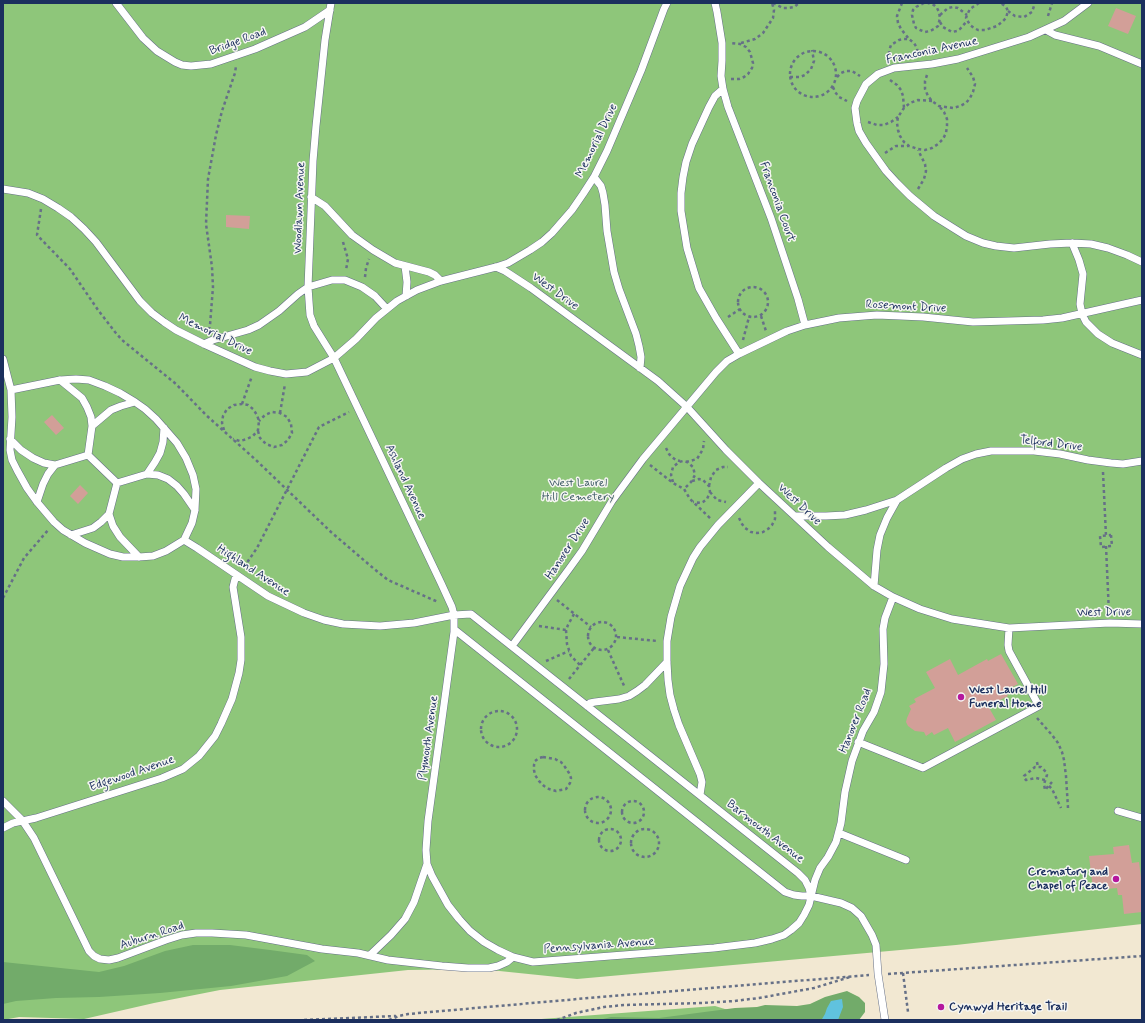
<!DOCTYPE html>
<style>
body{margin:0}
#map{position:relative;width:1145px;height:1023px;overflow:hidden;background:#f2e8d2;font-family:Mynerve,sans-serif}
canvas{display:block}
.frame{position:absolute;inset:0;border:4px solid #1b2f5e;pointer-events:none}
</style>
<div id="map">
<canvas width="1145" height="1023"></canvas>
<div class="frame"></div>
</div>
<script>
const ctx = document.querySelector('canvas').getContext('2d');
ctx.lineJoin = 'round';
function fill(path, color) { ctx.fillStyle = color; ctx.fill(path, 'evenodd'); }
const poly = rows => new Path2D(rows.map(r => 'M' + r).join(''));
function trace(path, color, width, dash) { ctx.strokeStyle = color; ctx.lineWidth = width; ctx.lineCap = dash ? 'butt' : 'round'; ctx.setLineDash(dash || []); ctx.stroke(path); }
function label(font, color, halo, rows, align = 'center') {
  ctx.font = font + ' Mynerve,sans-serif'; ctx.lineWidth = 3; ctx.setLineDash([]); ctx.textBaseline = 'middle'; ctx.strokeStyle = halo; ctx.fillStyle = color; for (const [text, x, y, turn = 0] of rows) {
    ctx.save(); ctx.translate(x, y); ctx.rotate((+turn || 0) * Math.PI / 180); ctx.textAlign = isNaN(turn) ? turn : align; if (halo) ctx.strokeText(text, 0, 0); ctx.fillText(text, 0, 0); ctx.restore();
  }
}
const green = poly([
 [3,3,1142,3,1142,924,956,945,577,979,480,969,408,970,220,990,154,1003,84,1019,19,1017,3,1020],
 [715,1006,761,1020,528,1020]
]);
const forest = poly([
 [193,945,230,945,270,950,307,955,315,961,287,976,231,986,160,993,99,997,56,998,16,1001,3,1004,3,962,99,972,124,966,165,951],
 [847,991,859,997,865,1003,865,1012,859,1020,599,1020,611,1017,659,1018,735,1008,757,1007,765,1005,797,1006,810,1004,825,997]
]);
const water = poly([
 [842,999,843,1007,838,1020,818,1020,822,1019,825,1014,827,1008,831,1001]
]);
const building = poly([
 [1116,8,1136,16,1128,34,1108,26],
 [226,215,250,216,249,229,226,227],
 [52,415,64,428,56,435,44,422],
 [80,485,88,493,78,504,70,496],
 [1001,654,1018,684,1005,691,1008,696,988,706,996,720,955,742,948,728,934,735,932,732,926,736,924,732,915,731,908,726,906,722,907,718,911,709,909,706,916,702,914,699,935,688,926,672,950,659,958,675,987,659,988,661],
 [1129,845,1132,863,1139,862,1142,885,1142,912,1124,914,1122,895,1118,895,1117,888,1093,890,1089,856,1114,854,1113,847]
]);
const path = poly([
 [773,3,783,8,788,8,794,7,799,3],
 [902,3,897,16,898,23,901,29,909,39],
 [924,3,916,7,913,10,912,15,914,24,916,28,920,30,925,32,930,31,934,29,938,26,940,18,939,12,937,8,934,5,928,3],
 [979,3,970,9,967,15,966,18,970,25,974,28,978,30,985,30,997,26,1003,21,1006,18,1008,11,1006,7,1001,3],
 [1008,11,1015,16,1024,17,1032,12,1035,3],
 [940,15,948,8,953,7,958,8,967,15],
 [1048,16,1052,3],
 [940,22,943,27,952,32,957,31,960,29,967,21],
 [741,43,755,39,763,33,773,18,774,10,772,3],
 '790 74a23 23 0 1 1 46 0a23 23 0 1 1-46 0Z',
 [890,60,889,51,891,45,899,40,904,39,909,39,914,43,917,48,918,54,918,56],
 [927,75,925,81,925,89,928,96,932,101,939,106,953,108,960,106,966,103,970,98,973,92,975,84,973,77,967,68],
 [790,77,800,77,805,75,811,69,814,61,812,50],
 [837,77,841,73,846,71,852,71,860,76],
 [731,79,739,79,744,77,748,74,752,68,753,63,750,52,746,47,740,44,731,43],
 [890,80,897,85,901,90,903,96,904,108],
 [833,87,835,92,839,97,847,101],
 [932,101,918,100,910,103,904,108,898,117,897,123,898,130,900,136,904,142,909,146,918,149,925,150,932,148,938,144,943,139,946,133,947,126,947,119,944,112,939,106],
 [868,122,877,125,884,125,891,122,898,117],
 [885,153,896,146,908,146],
 [918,189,924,179,926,171,925,164,918,150],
 [41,209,37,235,70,269,98,310,115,332,122,340,176,384,206,415,257,461,331,532,373,568,388,580,438,602],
 [343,242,348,259,346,270],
 [365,277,366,268,369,259],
 '738 302a15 15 0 1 1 30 0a15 15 0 1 1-30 0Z',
 [761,316,766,331],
 [728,317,740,309],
 [209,330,210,325,213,287,212,267,206,224,208,179,216,135,222,111,235,73,236,66],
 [743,340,749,317],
 [242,404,252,376],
 [280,413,285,384],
 [224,430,222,423,223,416,227,409,234,405,242,404,248,405,253,409,257,415,259,421,258,430,253,436,247,439,240,441,233,439],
 [258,431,260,438,266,444,274,447,282,445,288,440,292,433,291,424,287,417,280,413,272,412,265,415,259,421],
 [666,448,669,454,672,457,676,460,680,461],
 [686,462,697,459,703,449,704,441],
 [650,465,673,483,684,489,690,499,711,519],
 [1103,472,1106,536],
 [692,481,699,479,703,480,709,486,710,492,707,499,703,502,701,503,693,502],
 [673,482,671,475,673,467,679,462,683,461,687,462,693,467,695,475,691,482,684,489],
 [709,486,711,477,716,470,723,467,728,467],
 [710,492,717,500,726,502],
 [739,518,742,524,745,528,751,532,757,533,763,532,768,529,772,525,775,519,775,511],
 [1111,535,1112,546,1101,547,1100,536,1111,535],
 [1106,546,1109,614],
 [244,567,257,548,319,427,349,412],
 [3,598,24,558,49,529],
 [557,600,591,627],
 [574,614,568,625,566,630,567,644,571,656,580,665],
 '588 636a14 14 0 1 1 28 0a14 14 0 1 1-28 0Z',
 [539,626,566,630],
 [617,637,657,641],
 [608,650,625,688],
 [546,661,569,651],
 [569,679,594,648],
 '481 729a18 18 0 1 1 36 0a18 18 0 1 1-36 0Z',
 [1037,718,1052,735,1058,743,1062,752,1064,760,1066,776,1068,808],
 [543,757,555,759,561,762,565,767,569,773,571,778,570,783,566,789,556,791,549,789,544,786,539,781,535,775,534,770,534,765,535,761,539,758,543,757],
 [1037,762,1038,767],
 [1045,780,1036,778,1026,780,1024,778,1024,776,1035,767,1041,767,1046,772,1047,775,1044,784,1045,790,1052,782],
 [1049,786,1052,789,1061,808],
 '585 810a13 13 0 1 1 26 0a13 13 0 1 1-26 0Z',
 '622 812a11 11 0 1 1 22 0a11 11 0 1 1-22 0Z',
 '631 843a14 14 0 1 1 28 0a14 14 0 1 1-28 0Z',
 '599 840a11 11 0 1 1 22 0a11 11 0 1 1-22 0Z',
 [903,973,908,1012],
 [888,974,1142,956],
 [304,1020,396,1016],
 [389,1020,399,1016,408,1014,589,998,869,975],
 [557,1020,576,1013,604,1007,624,1005,702,1003,734,1001,759,998,814,988,850,977]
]);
const service = poly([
 [116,3,143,38,157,51,175,62,182,65,191,66,211,64,255,49,305,27,330,10],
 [331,3,325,40,316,126,313,161,308,287,310,315,314,326,334,358,441,583,452,607,454,615,454,632,428,821,426,850,427,864,432,876,448,905,459,919,470,931,484,942,498,950,513,957,533,962,714,948,755,943,772,939,784,935,791,930,799,923,804,915,809,905,815,880,820,868,828,857,836,842,841,823,845,792,852,761,863,731,874,712,881,692,884,664,883,629,885,618,893,597],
 [715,3,717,12,722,43,722,61,721,76,723,89,728,107,771,218,798,299,805,325],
 [1088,3,1064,21,1029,37,958,59,932,64,894,68,878,74,866,84,857,101,855,108,857,123,859,131,866,143,886,171,897,183,910,196,934,216,966,236,983,243,996,246,1014,248,1050,244,1072,243,1091,244,1108,248,1127,255,1142,262],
 [1046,30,1055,35,1099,46,1142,64],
 [723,89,715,96,709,107,692,144,686,162,683,177,681,193,681,211,687,248,699,288,716,318,739,354],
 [594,177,601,186,603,193,605,205,607,231,614,272,619,289,636,334,639,346,641,357,640,368],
 [3,189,28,193,43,199,58,208,71,217,84,229,96,242,140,301,152,313,164,322,176,330,204,344,255,367,270,371,286,374,307,372,334,358,356,339,376,318,397,301,406,296,417,290,441,281,496,267,508,263,530,250,542,242,552,233,572,210,583,194,594,177,607,151,641,71,664,9,667,3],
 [311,197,325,206,352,235,373,250,395,263,429,272,435,275,441,281],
 [1072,243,1079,260,1083,274,1080,304,1082,314,1086,322,1098,334,1112,343,1142,355],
 [405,266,407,282,406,296],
 [496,267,505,271,531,288,658,381,687,407,726,450,759,483,828,547,874,586,893,597,920,609,952,619,1009,628,1110,623,1142,624],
 [204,344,213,340,248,330,259,325,279,311,298,294,308,287,332,280,345,280,362,287,375,296,387,309],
 [3,359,11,390,12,417,10,450,12,460,17,470,27,488,37,502,54,522,63,530,85,543,110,554,123,557,139,557,153,556,166,551,184,540,192,523,195,510,196,489,193,475,186,458,177,443,156,419,145,409,135,402,120,393,105,386,89,380,76,379,60,380,11,390],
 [60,380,82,398,87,407,91,417,92,426],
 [10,439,21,450,33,458,44,463,55,465],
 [88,455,92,426,111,410,121,406,135,402],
 [147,474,158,475,168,479,177,486,184,494,195,510],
 [117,483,147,474,155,462,160,453,163,442,164,428],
 [37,502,43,484,48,474,55,465,88,455,117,483,109,514,101,522,93,528,71,535],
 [109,514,113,526,120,537,139,557],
 [795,516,826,516,845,515,866,510,897,500],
 [184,540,197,548,268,596,304,613,324,620,343,624,380,626,414,623,454,615,471,614,798,873,805,880,809,888,811,896],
 [874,586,877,550,880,535,887,518,897,500,946,468,962,459,976,454,991,451,1034,451,1060,454,1088,460,1111,463,1123,464,1142,461],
 [455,630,785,892,794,895,802,896,811,896,841,903,852,908,861,916,872,935,876,945,878,974,885,1020],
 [512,646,569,569,582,551,612,501,643,459,716,372,727,361,739,354,787,331,805,325,839,318,877,315,923,317,973,322,1043,320,1062,318,1142,300],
 [587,706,590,703,595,702,619,699,629,696,637,691,645,685,667,662],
 [858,742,923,768,1039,706,1009,651,1008,645,1009,628],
 [700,795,702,782,700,774,679,725,674,710,670,695,668,680,667,662,667,641,671,617,680,586,693,558,700,547,718,525,759,483],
 [3,801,22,820,34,838,89,951,94,956,100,959,109,960,118,958,166,940,182,935,196,933,212,933,246,935,322,949,358,953,388,960,442,966,468,968,489,968,498,966,507,962,513,957],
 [1118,811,1142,818],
 [3,828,13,823,36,818,162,778,183,769,199,756,215,736,221,724,232,699,239,673,241,660,241,637,233,587,236,575],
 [839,833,906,860],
 [370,955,391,935,405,919,414,902,427,864]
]);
const markers = [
 [961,697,4,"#b5179e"],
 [1116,879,4,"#b5179e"],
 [941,1007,4,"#b5179e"]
];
const streetNames = [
 ["Bridge Road",238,42,-20],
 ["Franconia Avenue",932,51,-12],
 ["Memorial Drive",597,141,-64],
 ["Franconia Court",777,202,70],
 ["Woodlawn Avenue",300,208,-88],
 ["West Drive",555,292,36],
 ["Rosemont Drive",906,307,3],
 ["Memorial Drive",215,335,26],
 ["Telford Drive",1051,444,7],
 ["Ashland Avenue",405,482,65],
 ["West Drive",799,505,43],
 ["Hanover Drive",568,549,-57],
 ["Highland Avenue",253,571,33],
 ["West Drive",1104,613,-1],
 ["Hanover Road",856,721,-68],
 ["Plymouth Avenue",429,738,-82],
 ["Edgewood Avenue",132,774,-19],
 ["Barmouth Avenue",765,832,38],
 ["Auburn Road",152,936,-18],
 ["Pennsylvania Avenue",599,946,-4]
];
const parkNames = [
 ["West Laurel",578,483],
 ["Hill Cemetery",578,497]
];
const poiNames = [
 ["West Laurel Hill",969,690],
 ["Funeral Home",969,704],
 ["Crematory and",1108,872,"right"],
 ["Chapel of Peace",1108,886,"right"],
 ["Cynwyd Heritage Trail",949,1007]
];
fill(green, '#8ec67a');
fill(forest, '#72ab6a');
fill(water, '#60c2de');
fill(building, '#d29f98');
trace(service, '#667087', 8);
trace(path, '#667087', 2.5, [3, 3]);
trace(service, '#fff', 7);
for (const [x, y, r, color] of markers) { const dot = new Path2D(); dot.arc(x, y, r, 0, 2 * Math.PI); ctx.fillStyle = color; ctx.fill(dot); trace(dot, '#f6f6f2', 1.5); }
label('12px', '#1b2f5e', '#f6f6f2', streetNames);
label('12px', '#3e5c66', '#f6f6f2', parkNames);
label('bold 12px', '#1b2f5e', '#f6f6f2', poiNames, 'left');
</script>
